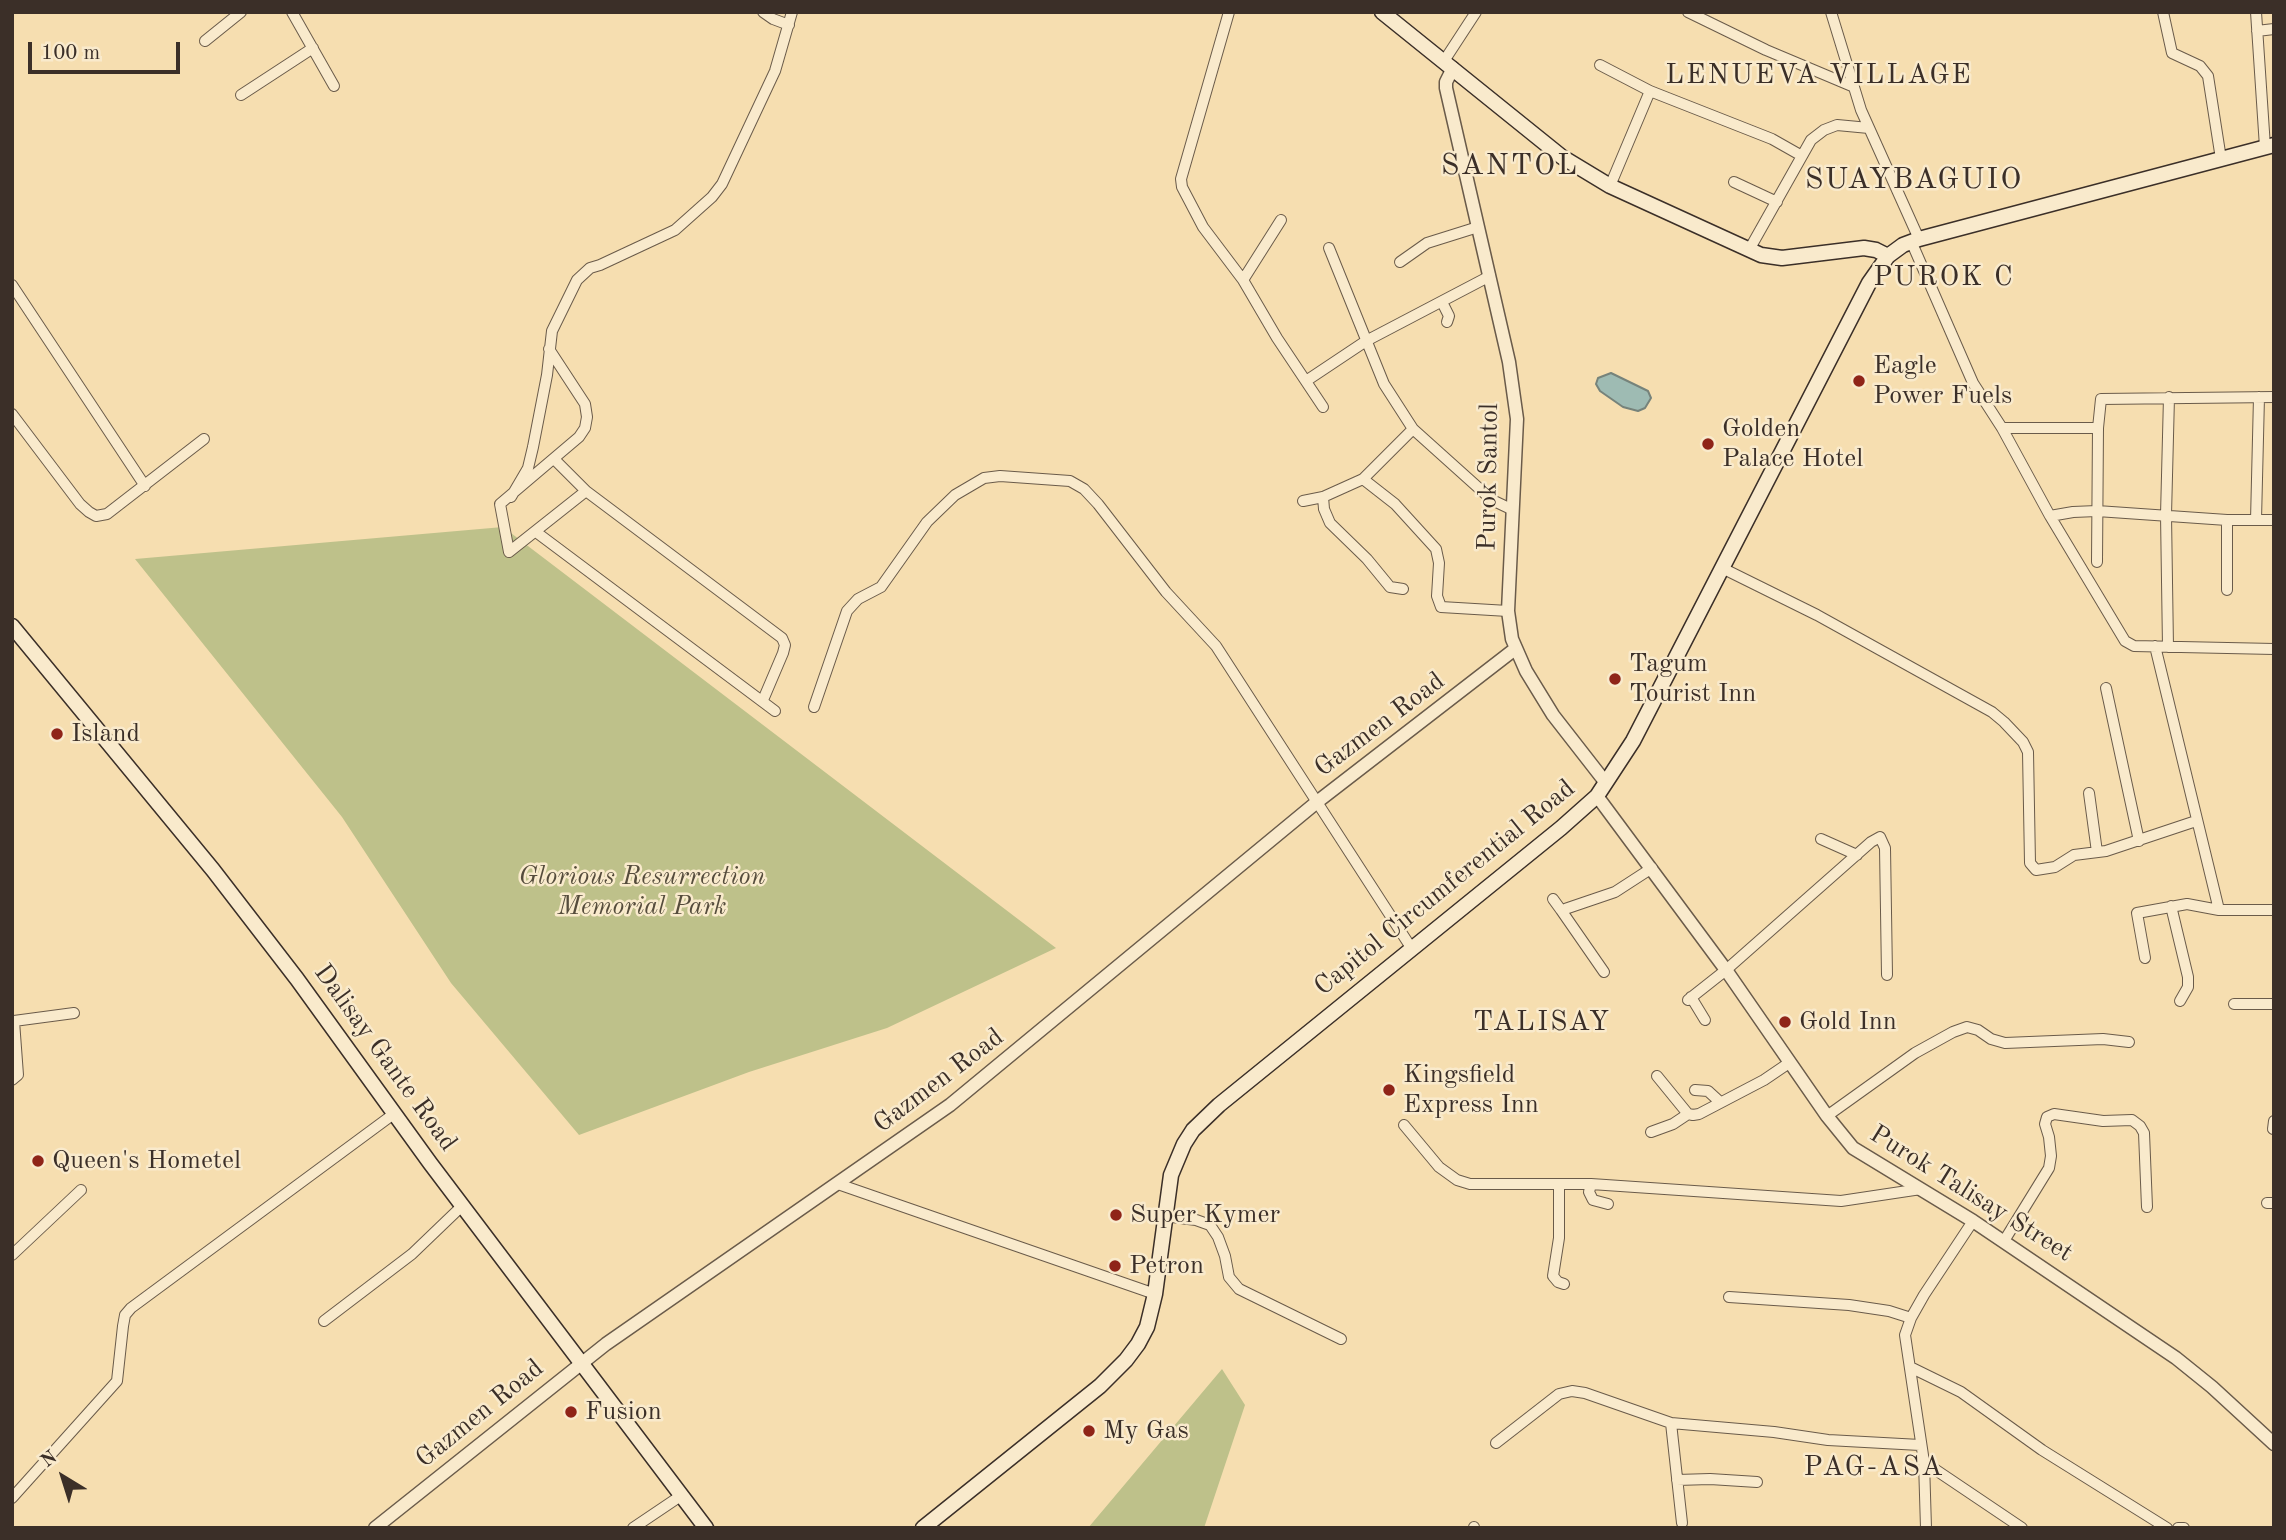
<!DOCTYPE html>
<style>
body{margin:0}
#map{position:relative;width:2286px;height:1540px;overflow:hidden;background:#f6deb0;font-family:"Old Standard TT",serif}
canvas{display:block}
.frame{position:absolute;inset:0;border:14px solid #3b2f28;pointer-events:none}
.north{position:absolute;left:28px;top:1442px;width:70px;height:70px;-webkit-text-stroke:5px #f9eacc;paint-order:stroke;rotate:322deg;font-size:19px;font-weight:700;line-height:28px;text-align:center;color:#3b2f28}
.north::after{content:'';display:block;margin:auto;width:24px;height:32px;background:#3b2f28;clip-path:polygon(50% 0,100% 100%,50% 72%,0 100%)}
.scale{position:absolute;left:28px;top:42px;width:152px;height:32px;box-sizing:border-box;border:4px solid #3b2f28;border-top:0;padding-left:9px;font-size:21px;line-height:24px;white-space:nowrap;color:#3b2f28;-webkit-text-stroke:5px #f9eacc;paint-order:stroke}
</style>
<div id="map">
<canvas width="2286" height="1540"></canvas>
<div class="frame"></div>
<div class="north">N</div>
<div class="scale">100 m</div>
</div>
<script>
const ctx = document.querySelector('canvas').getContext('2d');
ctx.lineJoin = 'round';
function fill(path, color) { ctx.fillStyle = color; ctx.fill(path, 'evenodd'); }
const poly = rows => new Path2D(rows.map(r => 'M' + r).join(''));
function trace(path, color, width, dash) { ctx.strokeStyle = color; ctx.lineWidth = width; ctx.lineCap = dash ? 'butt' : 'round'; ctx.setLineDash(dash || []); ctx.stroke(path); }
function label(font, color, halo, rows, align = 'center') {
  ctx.font = font + ' "Old Standard TT",serif'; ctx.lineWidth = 5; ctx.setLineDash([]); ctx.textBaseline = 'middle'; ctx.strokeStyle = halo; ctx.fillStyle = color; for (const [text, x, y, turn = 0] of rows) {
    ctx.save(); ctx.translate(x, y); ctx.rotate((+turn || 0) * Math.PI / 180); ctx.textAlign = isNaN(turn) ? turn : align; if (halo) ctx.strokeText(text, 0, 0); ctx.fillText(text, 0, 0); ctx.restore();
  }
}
const green = poly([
 [503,527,1056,948,887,1028,749,1072,579,1135,451,983,342,817,135,559],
 [1222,1369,1245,1405,1204,1528,1088,1528]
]);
const water = poly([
 [1611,373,1648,391,1651,398,1645,408,1638,411,1623,407,1600,391,1596,384,1598,378,1611,373]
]);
const minor = poly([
 [292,12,334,86],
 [763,12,773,19,789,25],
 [1229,12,1181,179,1182,187,1203,227,1243,280,1277,338,1323,407],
 [1688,12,1766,50,1854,87],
 [1831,12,1861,110,1919,239],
 [2163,12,2172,53,2200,66,2208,76,2221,159],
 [2256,12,2265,147],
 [2257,31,2274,29],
 [205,41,241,12],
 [1444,61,1476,12],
 [1600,65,1650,91,1772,139,1802,156],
 [241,95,313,48],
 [1734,182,1777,202],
 [1610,186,1650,91],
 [1911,241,1973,383,2002,428,2050,516,2125,641,2134,646,2274,649],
 [1329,248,1384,384,1413,429,1492,500,1513,510],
 [1749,250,1811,140,1824,130,1837,125,1869,128],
 [1400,262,1427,243,1478,227],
 [1243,280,1281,220],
 [12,285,145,486],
 [1442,302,1449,316,1447,322],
 [549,349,585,404,587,417,585,428,579,437,500,504,509,552,586,491],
 [1306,381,1366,341,1490,276],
 [12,414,80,504,89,512,96,516,107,514,204,439],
 [2002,428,2098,428],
 [554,459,586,491,782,638,785,645,783,653,763,700],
 [1363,479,1395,504,1436,549,1439,563,1437,596,1441,607,1508,611],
 [511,497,528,468,533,447,547,375,552,331,577,280,590,268,600,265,675,230,712,197,722,184,775,71,792,12],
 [1323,497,1324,509,1330,523,1367,559,1390,587,1403,589],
 [1303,501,1323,497,1363,479,1413,429],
 [2050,516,2073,512,2097,511,2227,520,2274,520],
 [2227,520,2227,590],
 [2256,520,2259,397],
 [536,532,775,711],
 [2097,562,2098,428,2101,399,2274,397],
 [1722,568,1817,615,1992,712,2004,722,2023,742,2028,752,2030,863,2036,870,2055,867,2074,855,2106,851,2196,821],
 [2155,646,2219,910],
 [2168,647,2166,515,2169,397],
 [2106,688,2139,841],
 [814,707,847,611,858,599,881,587,927,522,955,495,984,478,1000,476,1070,481,1084,489,1098,504,1166,592,1216,646,1412,949],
 [2089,793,2097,852],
 [1821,839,1857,855],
 [1553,899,1561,910,1565,909,1615,892,1652,868],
 [2171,906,2188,977,2188,987,2180,1001],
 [1561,910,1604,972],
 [2145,958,2137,913,2187,904,2219,910,2274,910],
 [1691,997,1705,1020],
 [1688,1000,1726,970,1871,842,1880,837,1885,848,1887,975],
 [2234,1004,2274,1004],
 [1657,1076,1688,1114,1693,1115,1699,1114,1764,1080,1789,1063],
 [12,1080,18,1075,14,1021,74,1013],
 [1695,1090,1708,1091,1720,1102],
 [1827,1116,1915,1053,1953,1032,1967,1027,1978,1030,1991,1039,2005,1043,2103,1039,2129,1042],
 [1404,1125,1439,1167,1457,1180,1470,1184,1591,1184,1841,1201,1921,1189],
 [2273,1129,2274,1121],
 [1651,1132,1673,1124,1688,1114],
 [838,1184,1155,1294],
 [1559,1184,1559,1238,1553,1276,1558,1282,1564,1284],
 [1591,1184,1589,1192,1593,1200,1608,1204],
 [2267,1203,2274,1203],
 [1164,1216,1196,1220,1210,1225,1218,1237,1225,1256,1229,1277,1239,1289,1341,1339],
 [2004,1241,2049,1168,2051,1156,2049,1137,2045,1124,2047,1117,2054,1114,2103,1121,2132,1120,2140,1126,2144,1133,2147,1207],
 [12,1255,81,1190],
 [1729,1297,1849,1305,1889,1311,1911,1318],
 [324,1321,412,1254,462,1206],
 [1910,1367,1961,1392,2042,1450,2167,1528],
 [1671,1423,1682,1523],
 [1496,1443,1559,1394,1572,1391,1585,1393,1671,1423,1774,1432,1828,1440,1920,1445],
 [1924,1462,2022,1528],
 [1677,1480,1710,1479,1757,1482],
 [12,1498,117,1381,123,1326,125,1315,131,1308,395,1113],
 [633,1528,682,1495],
 [1474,1528,1474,1527],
 [1926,1528,1924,1462,1905,1335,1911,1318,1924,1295,1973,1221],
 [2178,1528,2184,1528]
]);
const tertiary = poly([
 [1453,68,1446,82,1446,88,1509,362,1517,419,1508,611,1512,639,1526,671,1553,715,1606,783],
 [1597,796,1726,970,1827,1116,1853,1148,1973,1221,2176,1358,2212,1387,2274,1444],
 [375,1528,606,1344,950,1105,1317,802,1515,649]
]);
const secondary = poly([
 [1382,12,1562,157,1610,186,1761,255,1782,258,1864,248,1876,250,1888,256],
 [12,626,213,870,297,979,430,1163,706,1528],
 [923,1528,1100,1386,1126,1360,1138,1344,1147,1327,1155,1294,1171,1175,1184,1144,1193,1130,1219,1105,1561,828,1597,796,1633,741,1869,283,1888,256,1903,245,1919,239,2274,145]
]);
const markers = [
 [1859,381,7,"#8f2418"],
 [1708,444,7,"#8f2418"],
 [1615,679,7,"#8f2418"],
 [57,734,7,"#8f2418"],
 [1785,1022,7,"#8f2418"],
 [1389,1090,7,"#8f2418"],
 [38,1161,7,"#8f2418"],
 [1116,1215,7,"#8f2418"],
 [1115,1266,7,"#8f2418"],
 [571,1412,7,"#8f2418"],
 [1089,1431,7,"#8f2418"]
];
const poiNames = [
 ["Eagle",1873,366],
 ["Power Fuels",1873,396],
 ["Golden",1722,429],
 ["Palace Hotel",1722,459],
 ["Tagum",1629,664],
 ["Tourist Inn",1629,694],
 ["Island",71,734],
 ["Gold Inn",1799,1022],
 ["Kingsfield",1403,1075],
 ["Express Inn",1403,1105],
 ["Queen's Hometel",52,1161],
 ["Super Kymer",1130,1215],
 ["Petron",1129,1266],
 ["Fusion",585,1412],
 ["My Gas",1103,1431]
];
const streetNames = [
 ["Purok Santol",1489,477,-89],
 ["Gazmen Road",1380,725,-37],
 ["Capitol Circumferential Road",1445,888,-39],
 ["Dalisay Gante Road",385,1058,54],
 ["Gazmen Road",939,1081,-37],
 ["Purok Talisay Street",1971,1194,32],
 ["Gazmen Road",480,1414,-39]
];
const parkNames = [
 ["Glorious Resurrection",642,877],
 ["Memorial Park",642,907]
];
const neighbourhoodNames = [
 ["LENUEVA VILLAGE",1819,76],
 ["PUROK C",1944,278],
 ["TALISAY",1542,1023],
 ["PAG-ASA",1874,1468]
];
const quarterNames = [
 ["SANTOL",1510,166],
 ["SUAYBAGUIO",1914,180]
];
fill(green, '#bec18a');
fill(water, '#9ebbb3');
trace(water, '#76837b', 2);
trace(minor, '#6a5b4a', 12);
trace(tertiary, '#6a5b4a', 15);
trace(secondary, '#3b2f28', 17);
trace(minor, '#f9eacc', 10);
trace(tertiary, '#f9eacc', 12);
trace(secondary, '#f9eacc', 14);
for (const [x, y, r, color] of markers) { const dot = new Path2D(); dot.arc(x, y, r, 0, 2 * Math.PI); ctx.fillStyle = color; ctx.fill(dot); trace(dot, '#f9eacc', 2.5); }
label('26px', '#3b2f28', '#f9eacc', poiNames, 'left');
label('26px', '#3b2f28', '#f9eacc', streetNames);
label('italic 26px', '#554c3c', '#f9eacc', parkNames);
ctx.letterSpacing = '2px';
label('28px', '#3b2f28', '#f9eacc', neighbourhoodNames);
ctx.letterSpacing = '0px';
ctx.letterSpacing = '2px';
label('30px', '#3b2f28', '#f9eacc', quarterNames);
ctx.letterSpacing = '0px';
</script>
